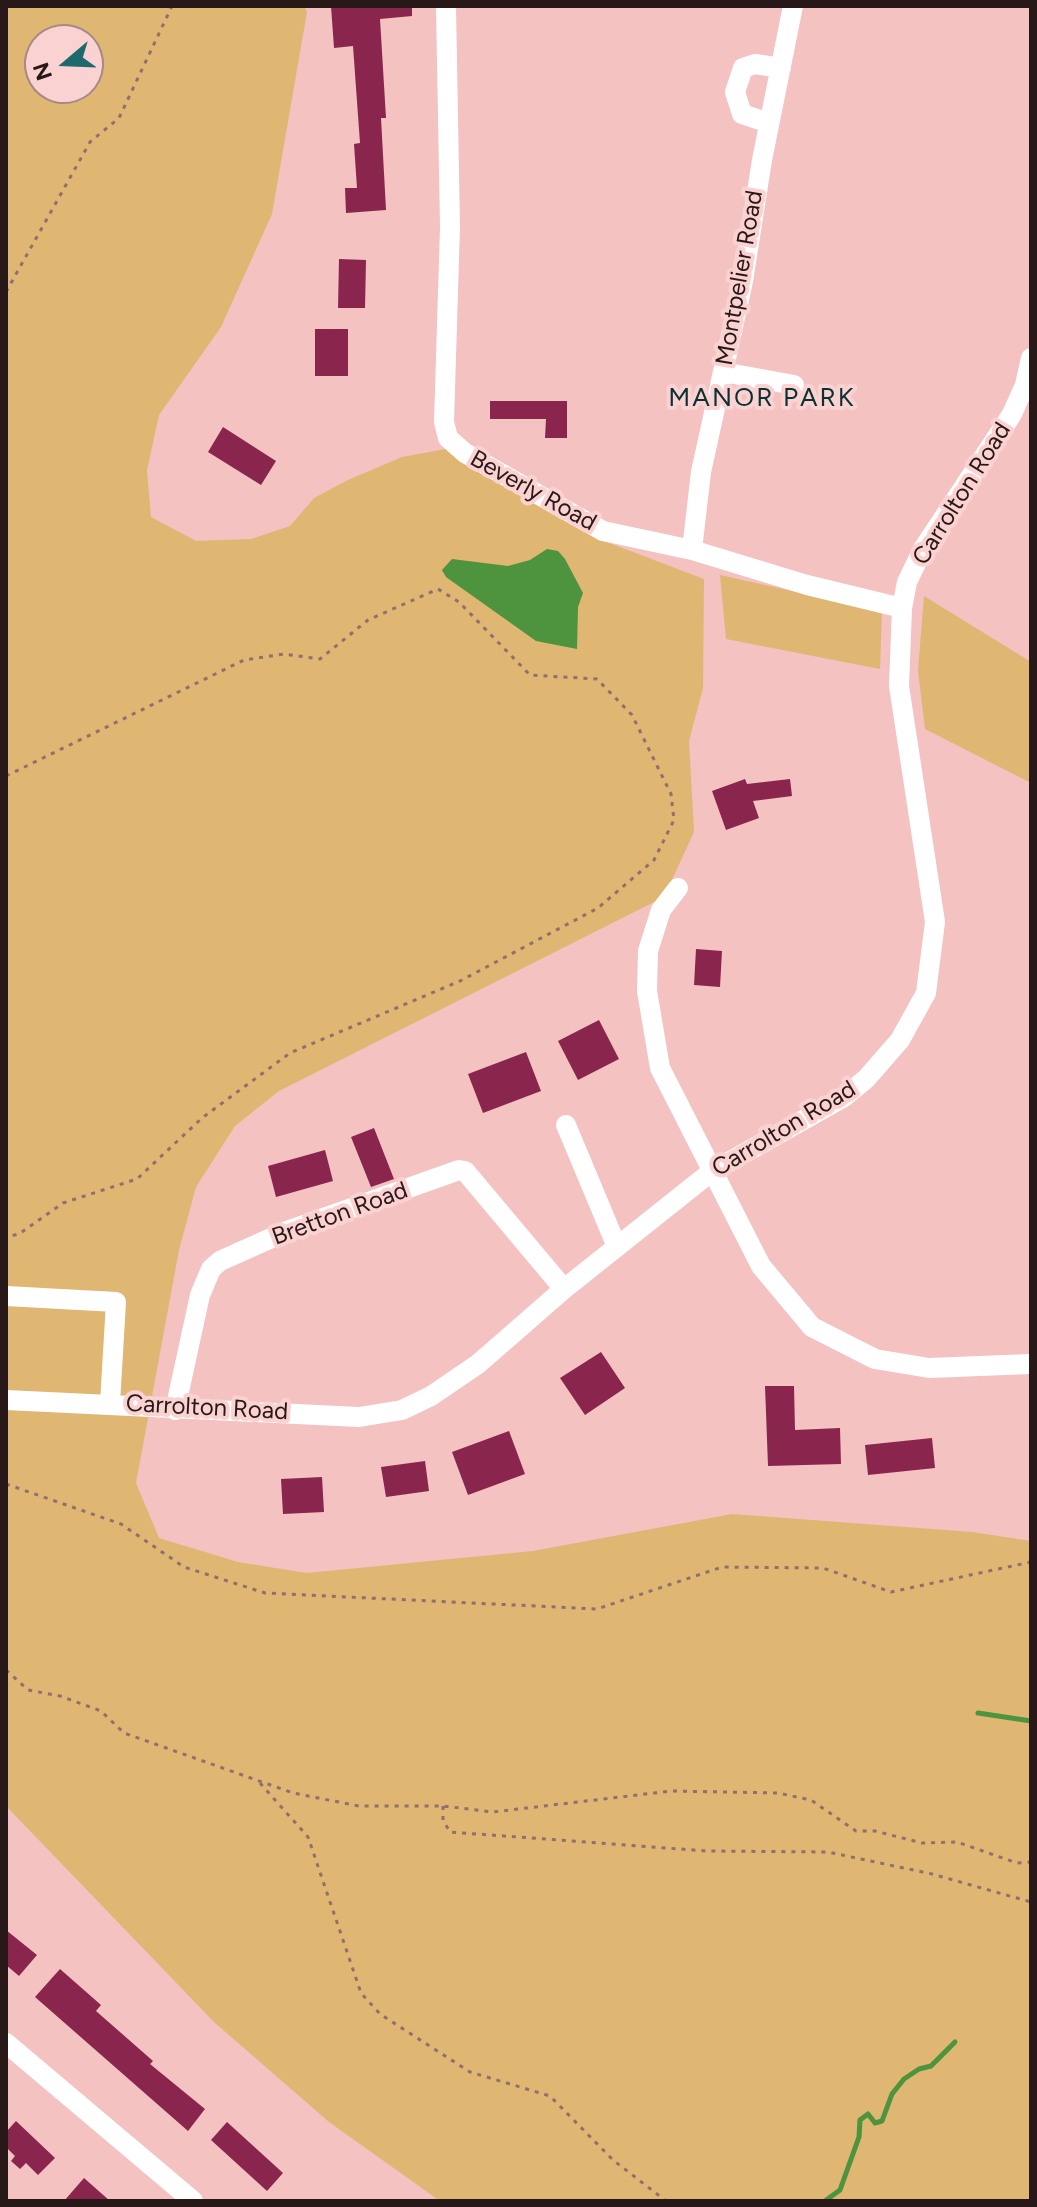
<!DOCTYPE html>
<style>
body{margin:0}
#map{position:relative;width:1037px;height:2207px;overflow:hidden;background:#f3c2c1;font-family:Figtree,sans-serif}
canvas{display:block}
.frame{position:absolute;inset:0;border:8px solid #291818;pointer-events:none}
.north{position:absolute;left:24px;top:24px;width:80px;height:80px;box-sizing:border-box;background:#fad2d1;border:2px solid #a68887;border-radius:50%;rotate:251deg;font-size:22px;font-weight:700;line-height:32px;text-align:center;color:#291818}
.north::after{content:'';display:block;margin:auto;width:28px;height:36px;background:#1d696d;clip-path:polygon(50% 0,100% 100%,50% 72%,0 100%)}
</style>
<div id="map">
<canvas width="1037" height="2207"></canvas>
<div class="frame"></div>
<div class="north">N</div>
</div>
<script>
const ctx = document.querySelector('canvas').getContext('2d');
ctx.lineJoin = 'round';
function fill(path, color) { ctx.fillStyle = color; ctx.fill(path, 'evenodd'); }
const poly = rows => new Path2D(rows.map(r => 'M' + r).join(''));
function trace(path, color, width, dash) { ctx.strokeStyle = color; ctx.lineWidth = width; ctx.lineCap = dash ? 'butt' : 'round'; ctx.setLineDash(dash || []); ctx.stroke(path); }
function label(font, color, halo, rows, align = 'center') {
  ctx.font = font + ' Figtree,sans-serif'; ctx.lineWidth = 8; ctx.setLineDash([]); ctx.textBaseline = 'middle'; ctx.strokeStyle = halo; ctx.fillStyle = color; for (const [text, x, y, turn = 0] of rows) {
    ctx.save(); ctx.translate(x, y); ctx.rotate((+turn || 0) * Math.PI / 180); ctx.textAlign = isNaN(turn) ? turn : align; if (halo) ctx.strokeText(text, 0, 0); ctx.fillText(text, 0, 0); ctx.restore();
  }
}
const green = poly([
 [6,6,304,6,307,12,272,214,221,327,159,415,147,470,151,517,196,541,251,539,290,526,314,498,348,480,402,457,446,449,604,541,704,579,703,688,689,741,694,832,664,897,279,1091,235,1126,196,1187,179,1250,136,1483,159,1538,238,1562,307,1573,533,1551,732,1514,972,1532,1031,1541,1031,2201,440,2201,329,2122,214,2022,6,1806],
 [40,40,88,40,88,88,40,88],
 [720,575,882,611,880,669,726,639],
 [924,596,1031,662,1031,783,925,729,918,671]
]);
const water = poly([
 [547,549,558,551,565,559,583,593,578,607,577,649,536,641,446,577,442,570,452,559,508,566,530,560]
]);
const stream = poly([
 [978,1713,1031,1721],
 [825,2201,840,2190,859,2137,860,2120,868,2114,875,2123,882,2121,892,2094,904,2079,919,2069,931,2066,955,2042]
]);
const building = poly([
 [331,6,412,6,412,16,380,19,386,118,381,118,386,210,346,213,345,188,357,188,354,144,360,143,353,46,334,48],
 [339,259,366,260,365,308,338,308],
 [315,329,348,329,348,376,315,376],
 [490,401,567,401,567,438,545,438,546,419,490,419],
 [223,427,276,461,261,485,208,452],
 [745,779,747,784,790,779,792,796,753,801,759,818,726,830,712,791],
 [696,949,722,951,720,987,694,985],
 [599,1020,619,1059,578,1080,558,1041],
 [526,1052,541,1091,483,1113,468,1074],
 [374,1128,394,1179,371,1187,351,1137],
 [325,1150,333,1181,276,1197,268,1166],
 [601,1352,625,1388,585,1415,560,1378],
 [765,1386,794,1386,795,1430,840,1428,841,1464,768,1466],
 [509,1431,525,1474,468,1495,452,1452],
 [932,1438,935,1468,868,1475,865,1445],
 [425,1461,429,1491,386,1497,381,1467],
 [322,1477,324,1512,283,1514,281,1479],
 [6,1930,37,1955,19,1976,6,1965],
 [60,1969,101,2005,96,2011,153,2061,150,2064,205,2109,188,2131,35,1997],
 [16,2121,55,2158,38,2175,26,2163,20,2169,11,2161,15,2156,6,2147,6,2132],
 [227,2122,283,2173,267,2191,211,2140],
 [84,2178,110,2201,64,2201]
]);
const path = poly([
 [6,292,90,142,119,118,172,6],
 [6,776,244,660,284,654,320,659,368,620,438,589,459,602,530,675,597,679,632,715,671,794,674,820,654,860,598,908,460,981,290,1053,202,1118,137,1179,63,1203,19,1234,6,1237],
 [6,1484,121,1524,184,1567,265,1593,597,1609,722,1567,823,1568,891,1592,1031,1562],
 [6,1670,28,1690,60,1696,101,1711,124,1733,293,1793,359,1806,443,1806,493,1812,671,1791,778,1793,811,1800,856,1831,875,1831,922,1843,957,1842,1017,1863,1031,1862],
 [260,1783,308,1837,361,1993,380,2014,470,2072,550,2096,613,2160,666,2201],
 [443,1806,443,1820,450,1832,707,1851,828,1852,932,1874,1031,1902]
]);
const minor = poly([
 [446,6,450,227,444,422,448,438,465,453,603,531,692,550,807,585,902,608],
 [769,123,742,114,735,92,743,68,755,64,781,68],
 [723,372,794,385],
 [692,550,701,472,743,281,762,160,793,6],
 [678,888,661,910,648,951,647,991,660,1068,761,1266,812,1327,875,1359,929,1368,1031,1364],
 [566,1125,617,1247],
 [6,1296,116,1302,110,1403],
 [6,1400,359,1417,402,1410,431,1396,478,1364,564,1289,711,1172,844,1097,866,1079,900,1040,926,993,935,922,899,686,902,608,907,582,923,549,1012,414,1025,385,1031,358],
 [175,1410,200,1295,211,1269,220,1261,287,1231,459,1170,465,1171,564,1289],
 [6,2043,193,2201]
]);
const streetNames = [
 ["Montpelier Road",740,278,-80],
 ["Beverly Road",533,491,29],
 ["Carrolton Road",962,494,-58],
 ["Carrolton Road",784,1129,-31],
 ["Bretton Road",340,1214,-20],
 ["Carrolton Road",207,1408,3]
];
const neighbourhoodNames = [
 ["MANOR PARK",762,398]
];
fill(green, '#dfb773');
fill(water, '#4e933d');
trace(stream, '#4e933d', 5);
fill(building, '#8a254e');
trace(path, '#916f6f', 3, [4, 6]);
trace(minor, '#fff', 20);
label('24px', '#291818', '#fad2d1', streetNames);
ctx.letterSpacing = '2px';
label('26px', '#0c3032', '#fad2d1', neighbourhoodNames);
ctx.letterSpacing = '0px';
</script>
